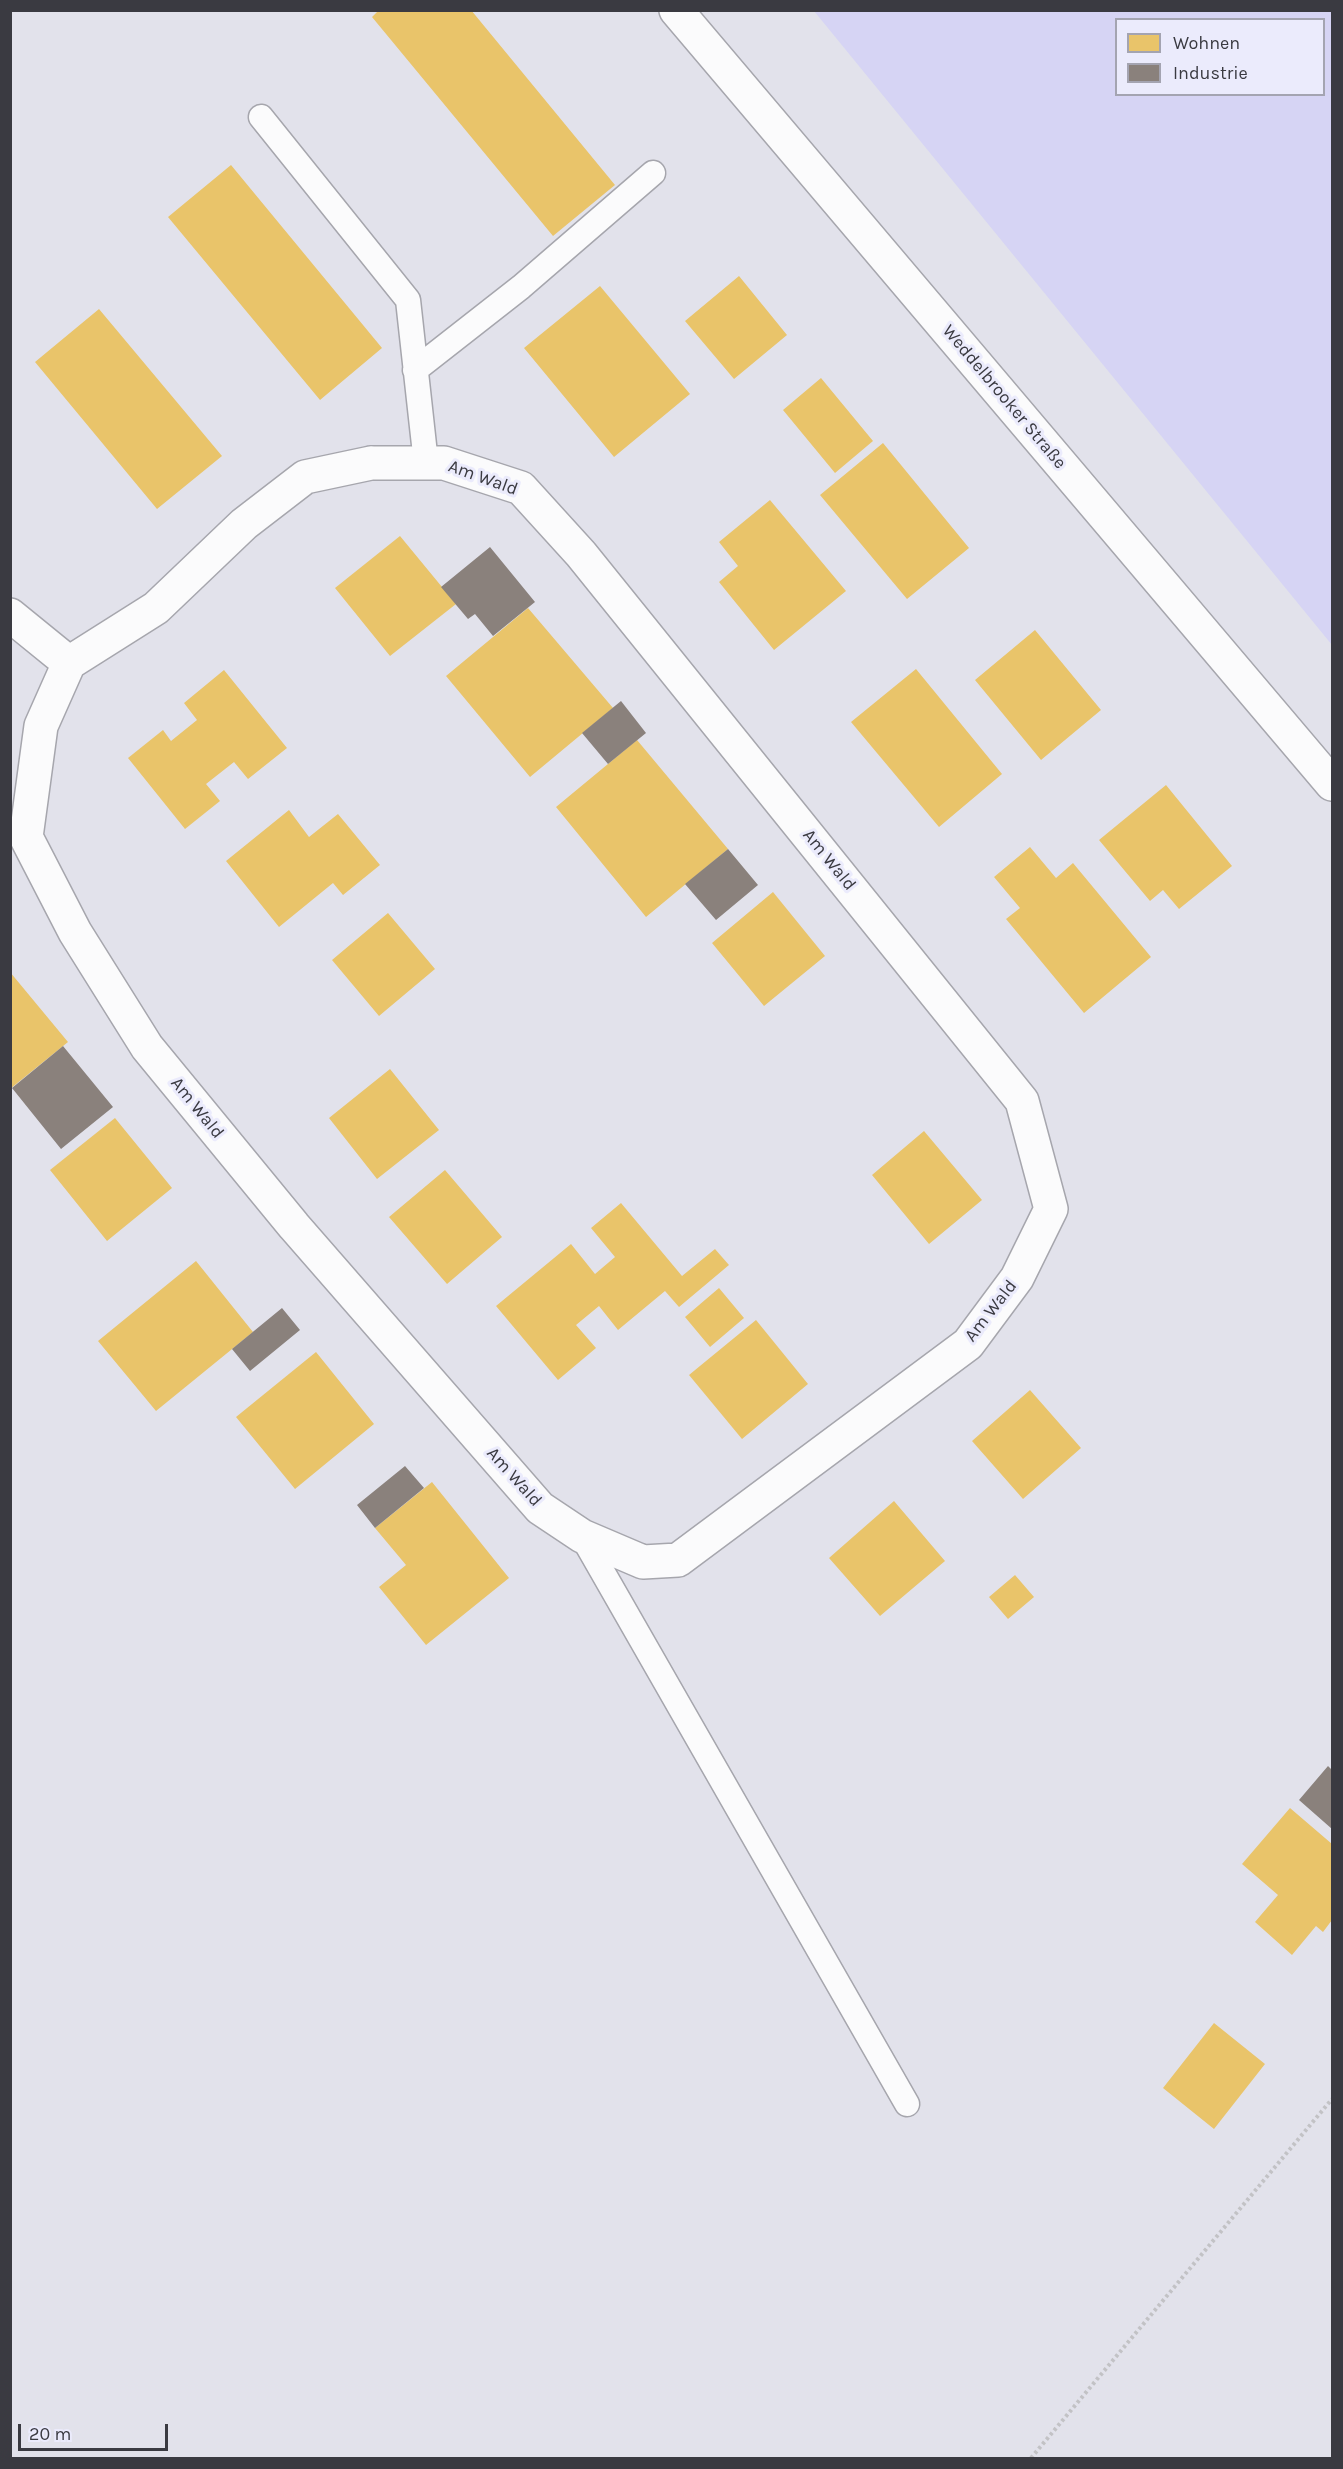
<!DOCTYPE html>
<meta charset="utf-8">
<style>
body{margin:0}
#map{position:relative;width:1343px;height:2469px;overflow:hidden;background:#e2e2eb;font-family:Karla,sans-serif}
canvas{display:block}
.frame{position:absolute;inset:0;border:12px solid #3a3a41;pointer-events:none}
.legend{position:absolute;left:1115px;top:18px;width:210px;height:78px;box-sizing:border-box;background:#ebebfc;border:2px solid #a4a4b1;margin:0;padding:8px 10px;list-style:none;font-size:18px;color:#3a3a41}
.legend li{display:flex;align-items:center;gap:12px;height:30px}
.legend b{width:30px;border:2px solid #a4a4b1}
.scale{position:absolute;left:18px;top:2424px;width:150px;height:27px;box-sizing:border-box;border:3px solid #3a3a41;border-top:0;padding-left:8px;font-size:18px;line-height:21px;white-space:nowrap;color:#3a3a41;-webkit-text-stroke:4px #ebebfc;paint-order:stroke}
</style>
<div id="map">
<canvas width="1343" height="2469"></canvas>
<div class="frame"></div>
<ul class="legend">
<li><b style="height:16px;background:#e9c46a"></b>Wohnen</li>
<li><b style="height:16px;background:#8a817c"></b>Industrie</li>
</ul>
<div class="scale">20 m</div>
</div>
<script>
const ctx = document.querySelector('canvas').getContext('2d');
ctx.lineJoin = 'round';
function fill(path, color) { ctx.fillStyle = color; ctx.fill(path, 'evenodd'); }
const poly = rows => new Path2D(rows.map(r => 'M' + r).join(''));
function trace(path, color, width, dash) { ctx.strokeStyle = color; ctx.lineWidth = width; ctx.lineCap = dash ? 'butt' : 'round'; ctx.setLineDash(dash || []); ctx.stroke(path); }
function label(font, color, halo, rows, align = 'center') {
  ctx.font = font + ' Karla,sans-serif'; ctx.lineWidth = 6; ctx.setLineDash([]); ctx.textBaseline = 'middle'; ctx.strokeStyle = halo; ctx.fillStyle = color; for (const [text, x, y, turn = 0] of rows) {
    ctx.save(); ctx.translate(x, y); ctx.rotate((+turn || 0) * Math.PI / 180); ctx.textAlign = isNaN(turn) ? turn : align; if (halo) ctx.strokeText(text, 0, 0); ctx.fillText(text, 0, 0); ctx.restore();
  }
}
const green = poly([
 [814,11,1332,11,1332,645],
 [1116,20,1324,20,1324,94,1116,94]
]);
const homes = poly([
 [379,10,471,10,615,185,553,236,372,17],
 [231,165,382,348,320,400,168,217],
 [739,276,787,335,734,379,685,321],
 [600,286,690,394,614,457,524,348],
 [99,309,222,456,157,509,35,362],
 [821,378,873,441,835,473,783,410],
 [883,443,969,548,907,599,820,495],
 [770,500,846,591,774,650,719,582,738,566,719,542],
 [400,536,456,604,390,656,335,588],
 [528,608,613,708,530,777,446,676],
 [1035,630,1101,710,1041,760,975,680],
 [916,669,1002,774,939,827,851,722],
 [224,670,287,748,248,779,234,762,206,784,220,801,185,829,128,758,163,730,171,741,197,720,184,703],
 [637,740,728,849,646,917,556,807],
 [1166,785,1232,866,1179,909,1163,890,1150,901,1099,840],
 [289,810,309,837,338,814,380,865,343,895,333,883,279,927,226,861],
 [1030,847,1056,878,1073,863,1151,957,1084,1013,1006,919,1020,908,994,877],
 [773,892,825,956,764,1006,712,943],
 [388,913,435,969,379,1016,332,960],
 [10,972,68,1042,10,1089],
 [390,1069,439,1130,377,1179,329,1118],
 [115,1118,172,1188,107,1241,50,1170],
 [924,1131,982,1200,929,1244,872,1175],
 [445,1170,502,1237,447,1284,389,1217],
 [621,1203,682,1276,715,1249,729,1265,679,1307,665,1291,618,1330,599,1306,576,1325,596,1348,558,1380,496,1306,571,1244,595,1274,615,1257,591,1228],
 [196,1261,253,1332,156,1411,98,1341],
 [719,1288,744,1318,710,1347,685,1317],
 [756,1320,808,1384,742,1439,689,1375],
 [316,1352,374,1424,295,1489,236,1417],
 [1030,1390,1081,1448,1023,1499,972,1441],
 [432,1482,509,1578,426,1645,379,1587,406,1565,375,1528],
 [894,1501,945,1561,880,1616,829,1558],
 [1015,1575,1034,1597,1008,1619,989,1597],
 [1290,1808,1332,1844,1332,1920,1323,1932,1316,1926,1292,1955,1255,1922,1278,1895,1242,1864],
 [1214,2023,1265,2064,1214,2129,1163,2088]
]);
const industry = poly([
 [490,547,535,602,493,636,475,614,468,619,441,587],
 [621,701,646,733,608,764,582,733],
 [728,849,758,885,716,920,685,884],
 [63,1046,113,1107,61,1149,12,1088],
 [282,1308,300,1330,250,1371,232,1349],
 [405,1466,424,1488,375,1528,357,1505],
 [1328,1766,1332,1770,1332,1829,1299,1800]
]);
const path = poly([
 [1031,2458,1332,2099]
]);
const service = poly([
 [261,117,408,300,426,463],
 [415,370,521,287,653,173],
 [582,1536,907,2104]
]);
const minor = poly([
 [371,463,444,463,521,488,581,554,1022,1101,1051,1209,1017,1278,968,1344,678,1560,643,1562,582,1536,540,1508,294,1226,147,1047,75,932,26,837,41,726,69,663,156,608,244,524,305,477,371,463],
 [10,615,69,663]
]);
const tertiary = poly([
 [676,10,1332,784]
]);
const streetNames = [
 ["Weddelbrooker Straße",1004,397,50],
 ["Am Wald",483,478,20],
 ["Am Wald",829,860,51],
 ["Am Wald",197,1108,51],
 ["Am Wald",991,1311,-52],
 ["Am Wald",514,1477,48]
];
fill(green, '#d6d4f4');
fill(homes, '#e9c46a');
fill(industry, '#8a817c');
trace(service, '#a6a6ad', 27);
trace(minor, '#a6a6ad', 36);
trace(tertiary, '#a6a6ad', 36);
trace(path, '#c2c2c5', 4, [3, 3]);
trace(service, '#fbfbfc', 24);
trace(minor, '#fbfbfc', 33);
trace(tertiary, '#fbfbfc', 33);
label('18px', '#3a3a41', '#ebebfc', streetNames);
</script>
